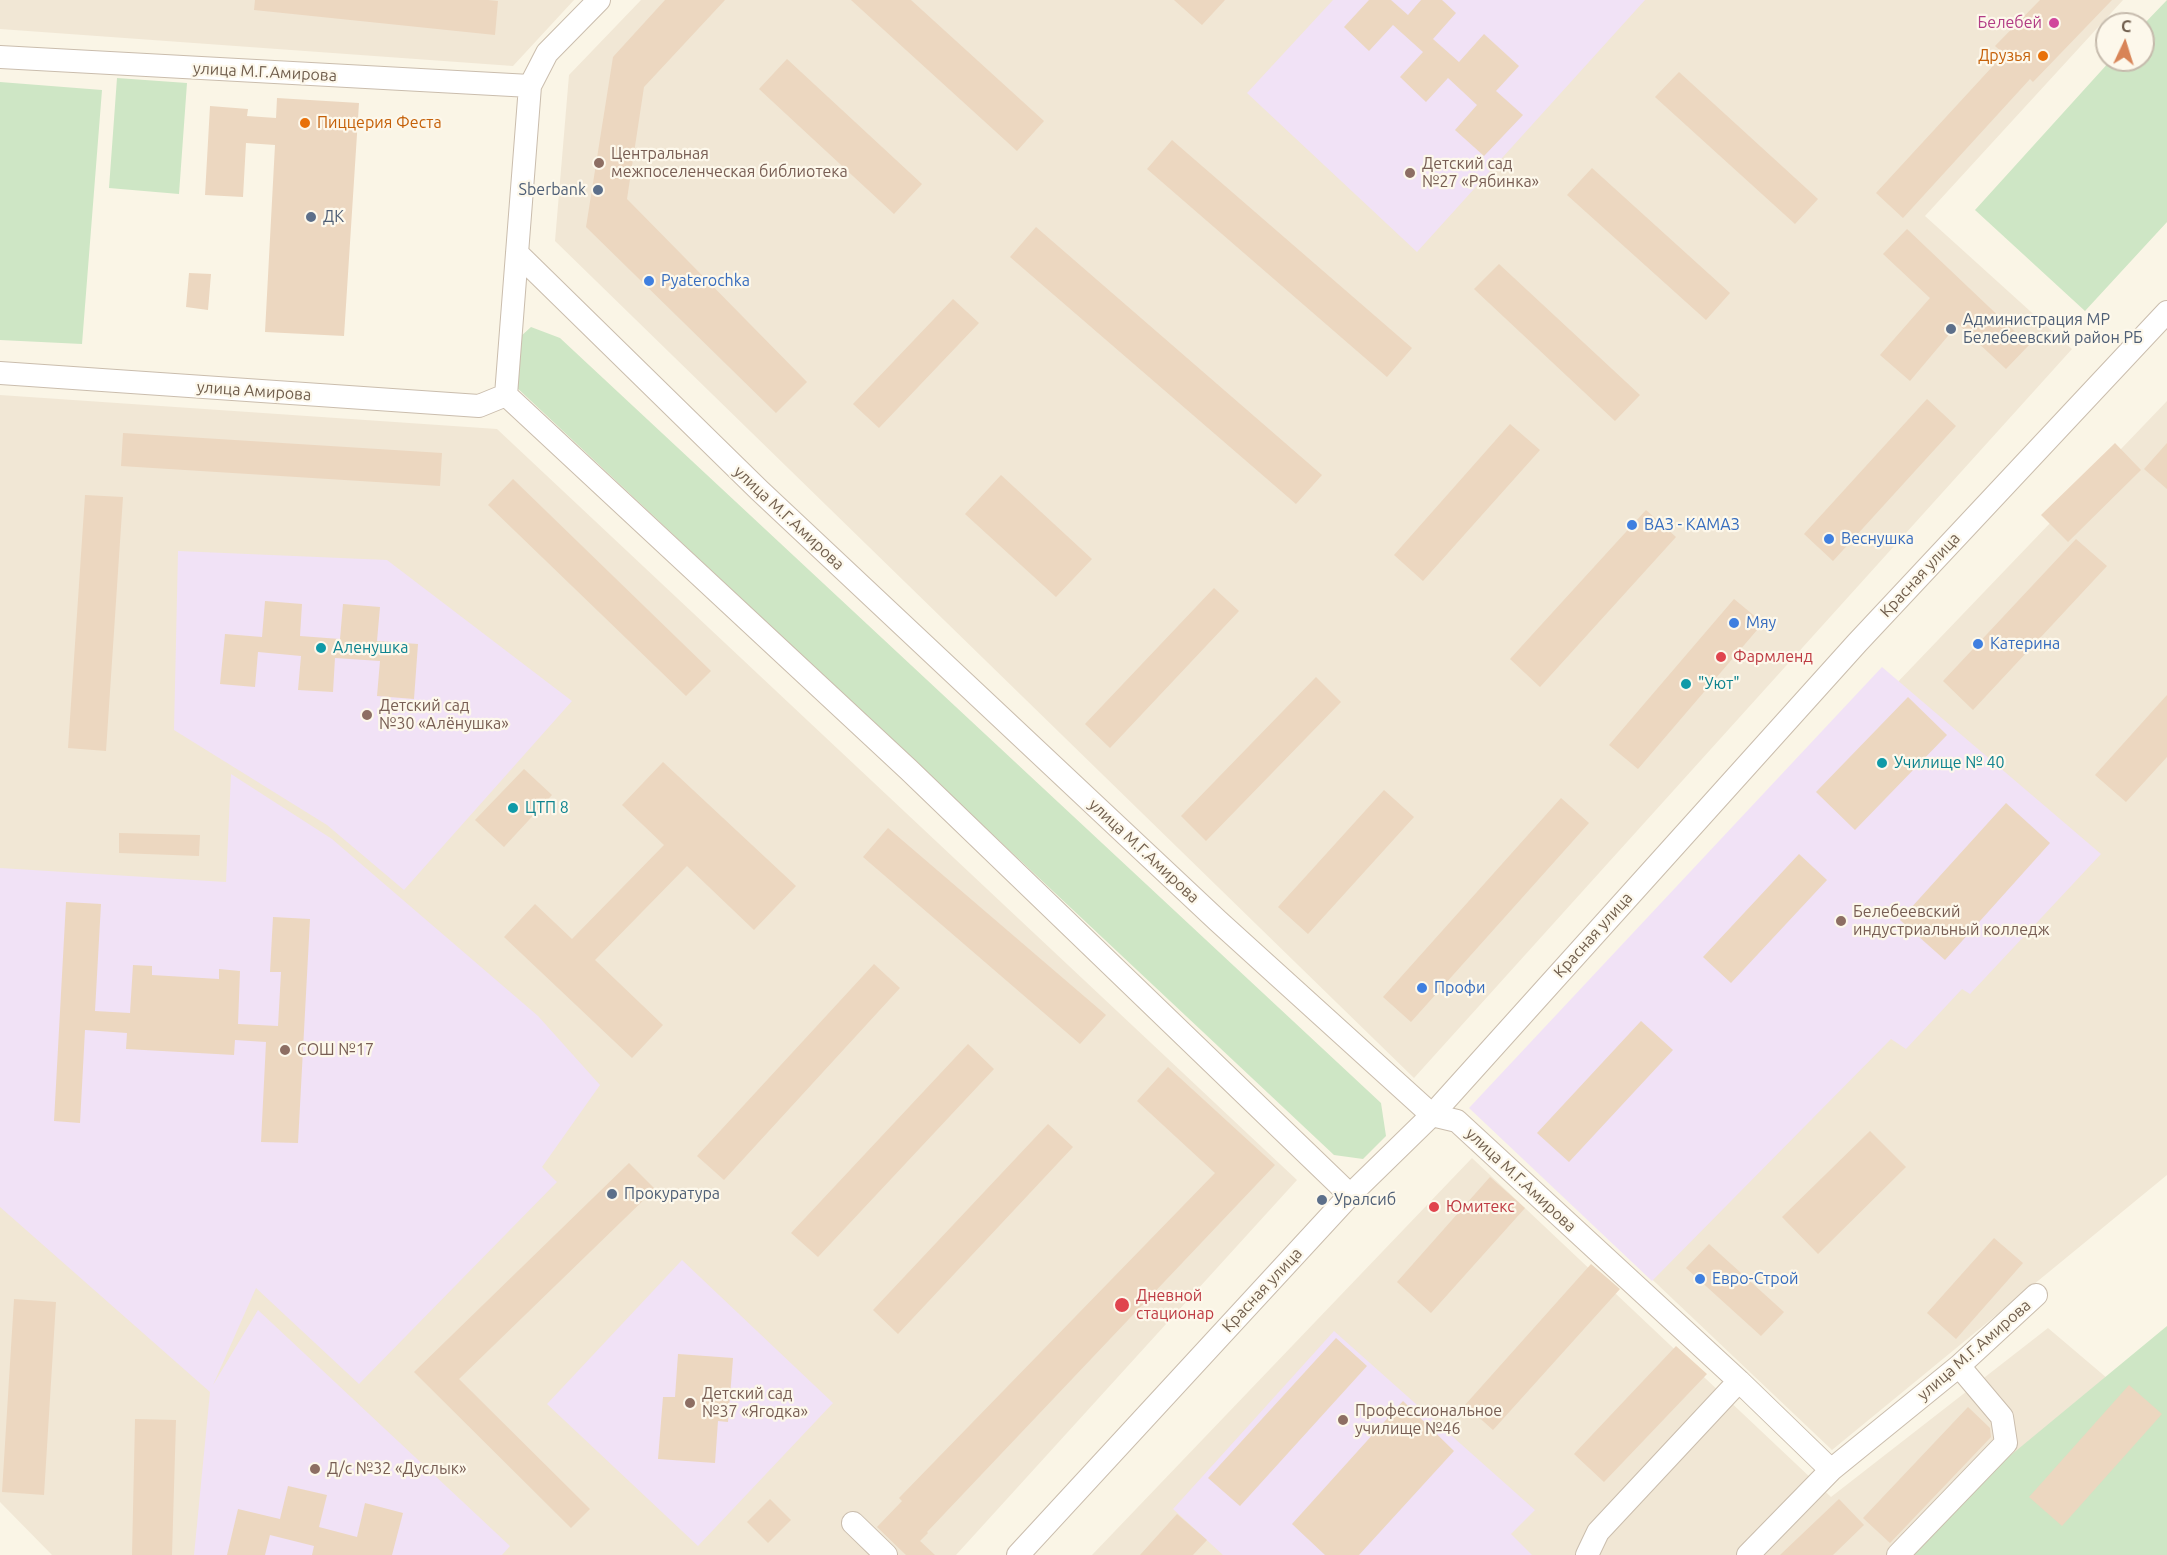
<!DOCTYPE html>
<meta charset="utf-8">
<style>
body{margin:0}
#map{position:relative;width:2167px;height:1555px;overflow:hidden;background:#faf5e6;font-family:Ubuntu,sans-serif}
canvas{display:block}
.north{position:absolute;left:2095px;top:12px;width:60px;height:60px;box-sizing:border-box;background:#fdf8eb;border:2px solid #c5baac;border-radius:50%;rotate:4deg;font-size:16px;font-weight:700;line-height:24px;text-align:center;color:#705e4d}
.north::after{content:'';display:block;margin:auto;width:21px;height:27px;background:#d88457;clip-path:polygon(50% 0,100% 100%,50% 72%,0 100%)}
</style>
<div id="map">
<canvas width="2167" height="1555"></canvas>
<div class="north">С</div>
</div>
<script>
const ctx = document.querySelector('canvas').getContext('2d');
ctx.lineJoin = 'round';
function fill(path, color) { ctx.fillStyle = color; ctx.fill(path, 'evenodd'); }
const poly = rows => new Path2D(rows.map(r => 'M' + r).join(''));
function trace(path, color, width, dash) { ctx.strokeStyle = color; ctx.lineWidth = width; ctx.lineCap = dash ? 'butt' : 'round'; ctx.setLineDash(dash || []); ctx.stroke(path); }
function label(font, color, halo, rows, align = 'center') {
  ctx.font = font + ' Ubuntu,sans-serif'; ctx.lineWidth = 4.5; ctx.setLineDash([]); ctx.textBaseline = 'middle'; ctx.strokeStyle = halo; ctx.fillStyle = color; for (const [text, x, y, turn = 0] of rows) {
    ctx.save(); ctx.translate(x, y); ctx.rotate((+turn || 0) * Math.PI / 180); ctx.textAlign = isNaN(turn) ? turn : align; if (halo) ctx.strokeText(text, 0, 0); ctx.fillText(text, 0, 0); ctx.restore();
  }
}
const residential = poly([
 [0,0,574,0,513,66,0,29],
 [641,0,2123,0,1925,216,2072,349,1414,1078,555,241,569,75],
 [0,395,497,429,1297,1180,956,1555,52,1555,0,1502],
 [2167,401,2167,1175,1832,1450,1481,1117],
 [1472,1158,1831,1497,2048,1328,2167,1429,2012,1555,1092,1555]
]);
const education = poly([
 [1333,0,1645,0,1417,252,1247,93],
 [178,551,387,560,572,701,404,890,327,825,174,730],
 [1882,667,2101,854,1970,994,1962,989,1906,1049,1891,1039,1652,1281,1469,1108],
 [231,774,332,839,538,1016,600,1085,542,1167,557,1182,359,1384,256,1288,213,1385,258,1310,510,1546,502,1555,194,1555,210,1392,0,1207,0,868,226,882],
 [682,1260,833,1403,698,1546,547,1404],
 [1334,1331,1535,1510,1511,1534,1532,1555,1223,1555,1173,1509]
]);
const green = poly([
 [2167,0,2167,222,2085,311,1975,210,2111,60,2143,60,2143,25],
 [117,78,187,83,179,194,109,188],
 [0,82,102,90,82,344,0,340],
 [531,327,560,338,1381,1103,1386,1136,1363,1159,1334,1155,514,385,509,347],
 [2167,1326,2167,1555,1890,1555]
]);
const building = poly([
 [255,0,488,0,498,1,495,35,254,10],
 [665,0,725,0,644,87,627,199,807,382,776,413,586,227,613,57],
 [851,0,911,0,1044,121,1017,151],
 [1174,0,1225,0,1202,25],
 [1369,0,1391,0,1408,15,1421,0,1442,0,1456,13,1433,39,1459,62,1484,34,1519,66,1496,91,1523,115,1484,156,1455,130,1477,105,1448,78,1426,102,1400,77,1423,52,1393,25,1369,51,1344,27],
 [2040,0,2112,0,2033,82,2030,79,1903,218,1876,193,2004,54,1995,46],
 [787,59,922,184,894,214,759,89],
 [1679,72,1818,199,1795,224,1655,97],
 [277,98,359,103,344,336,265,332,275,145,246,143,243,197,205,195,210,106,248,109,247,116,276,118],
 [1172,140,1412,348,1387,377,1147,169],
 [1592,168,1730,293,1706,320,1567,195],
 [1036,227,1322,475,1296,504,1010,257],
 [1907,229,2029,345,2006,369,1958,324,1910,381,1880,355,1930,298,1883,254],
 [1499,264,1640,395,1615,421,1474,289],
 [189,273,211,274,208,310,186,307],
 [953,299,979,323,879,428,853,404],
 [1927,399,1956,426,1833,561,1804,534],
 [1510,424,1540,450,1423,581,1394,555],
 [123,433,442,453,440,486,121,466],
 [2115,443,2141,470,2068,542,2041,515],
 [2167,443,2167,489,2144,469],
 [1001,475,1092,559,1056,597,965,514],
 [513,479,711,671,686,696,488,505],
 [85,495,123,497,106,751,68,748],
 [1646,510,1676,537,1540,687,1510,659],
 [2076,539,2107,566,1973,710,1943,681],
 [1214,588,1239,611,1110,748,1085,724],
 [1734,599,1763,623,1638,769,1609,745],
 [265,601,302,604,300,636,340,639,343,604,380,607,377,641,418,644,414,699,377,696,380,661,335,658,333,692,298,690,301,656,258,652,255,687,220,684,225,634,262,637],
 [1316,677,1341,702,1206,841,1181,816],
 [2167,695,2167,757,2126,802,2095,775],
 [1908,697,1947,735,1855,830,1816,792],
 [663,762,796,886,754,930,687,866,595,960,663,1025,632,1058,504,937,535,904,572,939,664,845,622,805],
 [524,769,552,795,504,847,475,820],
 [1384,790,1414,817,1308,934,1278,907],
 [1561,798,1589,823,1411,1022,1383,997],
 [2006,803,2050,843,1945,960,1900,920],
 [888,828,1106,1015,1080,1044,863,857],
 [119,833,200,835,199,856,119,853],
 [1799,854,1827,880,1731,983,1703,957],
 [66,902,101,904,95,1011,130,1013,133,965,152,966,152,975,219,979,219,969,240,971,238,1024,278,1026,281,972,270,972,273,917,310,919,298,1143,261,1142,266,1042,235,1040,234,1055,126,1049,127,1033,85,1030,80,1123,54,1121],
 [874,964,900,988,724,1180,697,1156],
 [1641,1021,1673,1050,1569,1162,1537,1133],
 [968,1044,994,1069,818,1257,791,1233],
 [1168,1067,1275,1165,927,1532,928,1533,920,1541,935,1555,906,1555,877,1527,902,1501,899,1498,1215,1173,1137,1101],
 [1048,1124,1073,1147,898,1334,873,1310],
 [1870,1131,1906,1167,1818,1254,1782,1217],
 [629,1163,655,1189,459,1379,590,1509,571,1528,414,1372],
 [1490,1177,1525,1208,1431,1313,1397,1282],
 [1994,1238,2023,1263,1956,1339,1927,1313],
 [1709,1244,1784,1312,1761,1336,1686,1268],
 [1591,1264,1620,1289,1493,1430,1465,1405],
 [14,1299,56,1302,44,1495,2,1492],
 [1336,1338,1367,1366,1240,1506,1208,1478],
 [1676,1346,1707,1374,1604,1482,1574,1454],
 [678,1354,733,1358,728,1422,718,1421,715,1463,658,1459,663,1397,675,1397],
 [2129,1385,2162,1414,2062,1526,2029,1497],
 [1403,1401,1454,1451,1359,1555,1325,1555,1292,1524],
 [1968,1407,1990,1428,1991,1437,1890,1543,1863,1518],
 [135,1419,176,1420,172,1555,132,1555],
 [288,1486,327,1495,319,1527,357,1537,365,1503,403,1513,392,1555,312,1555,314,1546,270,1535,265,1555,227,1555,238,1509,280,1519],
 [770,1499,791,1520,768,1543,747,1522],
 [1839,1499,1864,1525,1833,1555,1780,1555],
 [1177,1514,1207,1540,1193,1555,1140,1555]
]);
const minor = poly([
 [0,57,530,86],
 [517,253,759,490,1218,921,1432,1115,1457,1121,1739,1381,1831,1470],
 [0,373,479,406,506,395],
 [506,395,909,770,1350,1195],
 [506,395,530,86,547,53,599,0],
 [853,1523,886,1555],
 [1018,1555,1350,1195,1432,1115,1857,643,2167,312],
 [1587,1555,1598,1532,1739,1381],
 [1748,1555,1831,1470,1959,1366,2036,1295],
 [1898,1555,2006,1443,2002,1417,1959,1366]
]);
const markers = [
 [2054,23,6,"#d1479c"],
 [2043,56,6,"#e8710a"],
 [305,123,6,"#e8710a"],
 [599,163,6,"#8d6e63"],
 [1410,173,6,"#8d6e63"],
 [598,190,6,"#5c6f8a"],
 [311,217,6,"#5c6f8a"],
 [649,281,6,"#3f7fe0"],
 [1951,329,6,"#5c6f8a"],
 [1632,525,6,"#3f7fe0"],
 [1829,539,6,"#3f7fe0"],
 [1734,623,6,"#3f7fe0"],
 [1978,644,6,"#3f7fe0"],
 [321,648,6,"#0f9aa8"],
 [1721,657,6,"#e0444e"],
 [1686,684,6,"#0f9aa8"],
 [367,715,6,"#8d6e63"],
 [1882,763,6,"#0f9aa8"],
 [513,808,6,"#0f9aa8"],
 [1841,921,6,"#8d6e63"],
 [1422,988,6,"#3f7fe0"],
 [285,1050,6,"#8d6e63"],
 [612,1194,6,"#5c6f8a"],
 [1322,1200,6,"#5c6f8a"],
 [1434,1207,6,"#e0444e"],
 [1700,1279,6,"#3f7fe0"],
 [1122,1305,8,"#e0444e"],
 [690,1403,6,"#8d6e63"],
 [1343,1420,6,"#8d6e63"],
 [315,1469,6,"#8d6e63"]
];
const hotelNames = [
 ["Белебей",2042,23]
];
const foodNames = [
 ["Друзья",2031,56],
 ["Пиццерия Феста",317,123,"left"]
];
const streetNames = [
 ["улица М.Г.Амирова",265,72,3],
 ["улица Амирова",254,391,4],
 ["улица М.Г.Амирова",789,518,43],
 ["Красная улица",1920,575,-47],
 ["улица М.Г.Амирова",1144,851,43],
 ["Красная улица",1593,935,-48],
 ["улица М.Г.Амирова",1521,1180,43],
 ["Красная улица",1262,1290,-47],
 ["улица М.Г.Амирова",1974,1350,-41]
];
const educationNames = [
 ["Центральная",611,154],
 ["межпоселенческая библиотека",611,172],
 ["Детский сад",1422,164],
 ["№27 «Рябинка»",1422,182],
 ["Детский сад",379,706],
 ["№30 «Алёнушка»",379,724],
 ["Белебеевский",1853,912],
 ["индустриальный колледж",1853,930],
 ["СОШ №17",297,1050],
 ["Детский сад",702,1394],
 ["№37 «Ягодка»",702,1412],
 ["Профессиональное",1355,1411],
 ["училище №46",1355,1429],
 ["Д/с №32 «Дуслык»",327,1469]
];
const serviceNames = [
 ["Sberbank",586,190,"right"],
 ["ДК",323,217],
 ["Администрация МР",1963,320],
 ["Белебеевский район РБ",1963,338],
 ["Прокуратура",624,1194],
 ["Уралсиб",1334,1200]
];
const shopNames = [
 ["Pyaterochka",661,281],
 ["ВАЗ - КАМАЗ",1644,525],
 ["Веснушка",1841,539],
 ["Мяу",1746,623],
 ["Катерина",1990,644],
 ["Профи",1434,988],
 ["Евро-Строй",1712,1279]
];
const cultureNames = [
 ["Аленушка",333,648],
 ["\"Уют\"",1698,684],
 ["Училище № 40",1894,763],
 ["ЦТП 8",525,808]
];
const healthNames = [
 ["Фармленд",1733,657],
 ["Юмитекс",1446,1207],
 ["Дневной",1136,1296],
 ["стационар",1136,1314]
];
fill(residential, '#f1e7d5');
fill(education, '#f1e2f6');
fill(green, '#cee6c5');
fill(building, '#ecd7c0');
trace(minor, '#cabdad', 24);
trace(minor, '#fff', 22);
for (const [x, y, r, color] of markers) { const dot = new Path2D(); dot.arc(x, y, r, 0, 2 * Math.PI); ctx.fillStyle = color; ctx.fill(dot); trace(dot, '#fdf8eb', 2); }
label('16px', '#b23c85', '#fdf8eb', hotelNames, 'right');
label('16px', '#c56008', '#fdf8eb', foodNames, 'right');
label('16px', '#705e4d', '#fdf8eb', streetNames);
label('16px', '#785e54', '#fdf8eb', educationNames, 'left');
label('16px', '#4e5e75', '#fdf8eb', serviceNames, 'left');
label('16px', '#366cbe', '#fdf8eb', shopNames, 'left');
label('16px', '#0d838f', '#fdf8eb', cultureNames, 'left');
label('16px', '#be3a42', '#fdf8eb', healthNames, 'left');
</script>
